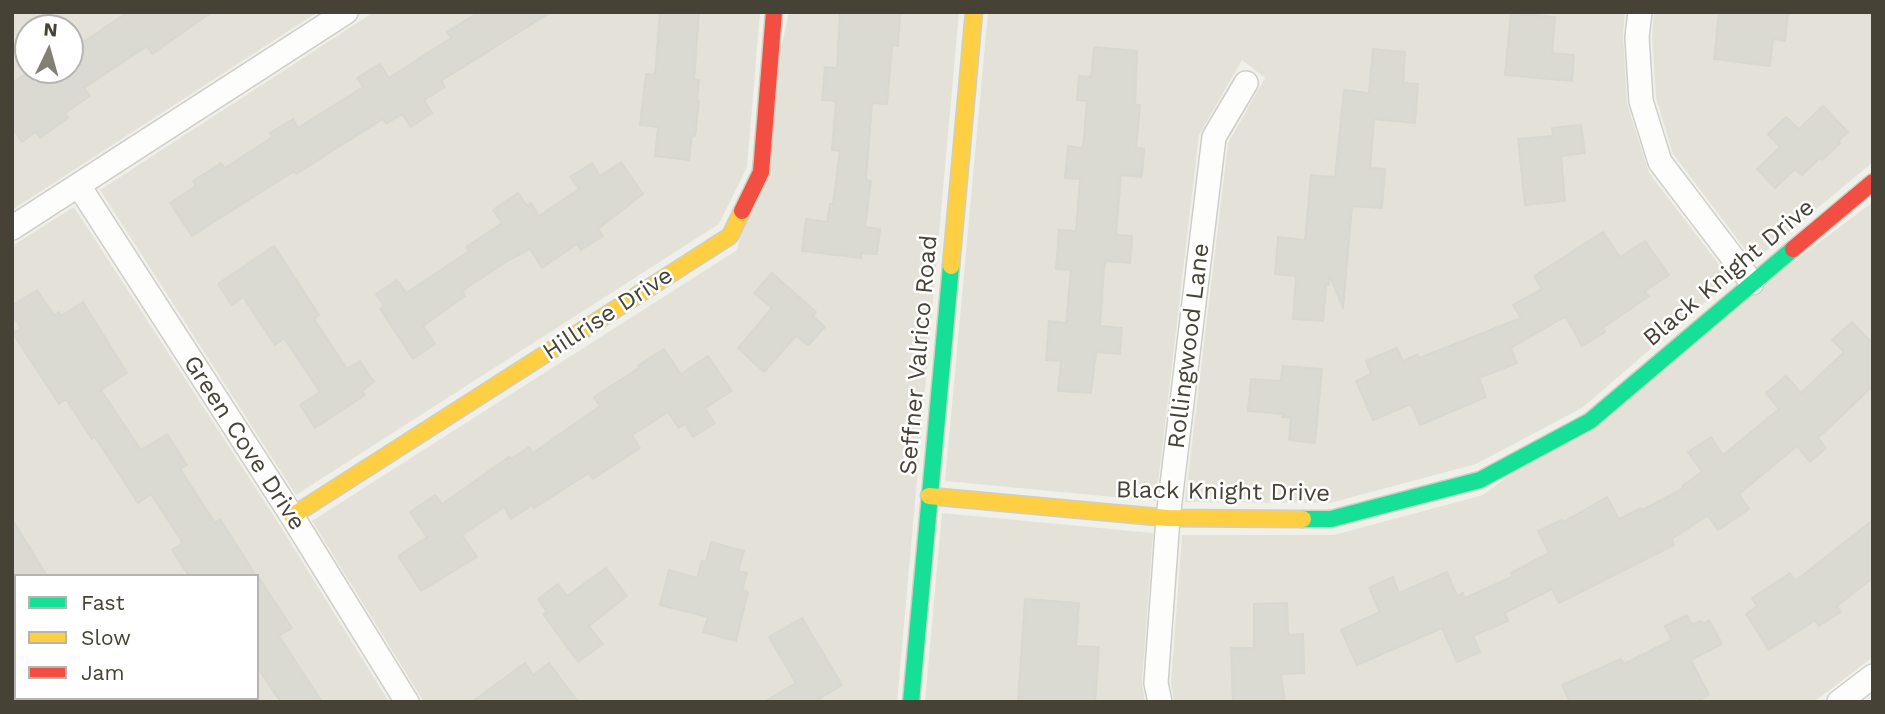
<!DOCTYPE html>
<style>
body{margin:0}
#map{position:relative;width:1885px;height:714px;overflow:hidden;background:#f0f0ea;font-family:"Work Sans",sans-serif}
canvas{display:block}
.frame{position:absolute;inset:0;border:14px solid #464336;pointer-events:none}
.legend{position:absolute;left:14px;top:574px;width:245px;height:126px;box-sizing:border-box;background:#fff;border:2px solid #b5b4af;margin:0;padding:9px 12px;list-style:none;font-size:21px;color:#464336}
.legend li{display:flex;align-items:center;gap:14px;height:35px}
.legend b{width:35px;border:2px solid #b5b4af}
.north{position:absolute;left:14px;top:14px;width:70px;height:70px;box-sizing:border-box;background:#fff;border:2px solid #b5b4af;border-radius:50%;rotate:5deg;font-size:19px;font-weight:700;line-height:28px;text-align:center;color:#464336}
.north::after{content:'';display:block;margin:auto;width:24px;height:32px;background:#828075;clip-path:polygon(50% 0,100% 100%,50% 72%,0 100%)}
</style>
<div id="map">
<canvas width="1885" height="714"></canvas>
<div class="frame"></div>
<ul class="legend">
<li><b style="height:9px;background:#16e098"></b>Fast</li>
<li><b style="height:9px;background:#ffcf43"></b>Slow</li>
<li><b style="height:9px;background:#f24e42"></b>Jam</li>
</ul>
<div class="north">N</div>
</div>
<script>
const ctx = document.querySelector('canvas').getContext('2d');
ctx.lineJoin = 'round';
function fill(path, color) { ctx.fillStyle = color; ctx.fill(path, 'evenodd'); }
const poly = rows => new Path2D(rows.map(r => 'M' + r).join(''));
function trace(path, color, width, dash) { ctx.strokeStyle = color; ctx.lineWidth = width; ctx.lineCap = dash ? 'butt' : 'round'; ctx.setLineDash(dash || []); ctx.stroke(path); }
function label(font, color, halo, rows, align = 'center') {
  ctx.font = font + ' "Work Sans",sans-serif'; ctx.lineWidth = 5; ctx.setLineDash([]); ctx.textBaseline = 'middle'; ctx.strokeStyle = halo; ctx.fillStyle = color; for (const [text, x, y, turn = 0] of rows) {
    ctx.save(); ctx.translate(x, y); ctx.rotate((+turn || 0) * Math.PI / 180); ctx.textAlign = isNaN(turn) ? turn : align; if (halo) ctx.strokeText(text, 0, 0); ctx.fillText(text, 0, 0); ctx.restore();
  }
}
const residential = poly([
 [12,12,318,12,12,210],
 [28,28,70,28,70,70,28,70],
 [374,12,760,12,747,167,719,224,296,495,100,190],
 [789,12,959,12,897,702,424,702,312,521,737,250],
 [988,12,1625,12,1623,35,1627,103,1649,173,1731,280,1582,408,1476,464,1330,503,1185,502,1228,143,1265,78,1242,60,1199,135,1156,501,945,481],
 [1654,12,1873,12,1873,162,1754,261,1673,154,1656,98,1652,37],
 [1873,202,1873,657,1819,698,1812,702,1174,702,1171,682,1182,535,1334,535,1483,495],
 [74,207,279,524,389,702,12,702,12,246],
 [16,576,257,576,257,698,16,698],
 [942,513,1153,533,1142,682,1145,702,925,702]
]);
const building = poly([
 [128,12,212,12,152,54,147,46,84,88,90,96,65,113,68,118,40,138,36,132,22,142,12,128,12,83,27,73,35,85,59,70,70,70,70,51,128,12],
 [479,12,551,12,441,81,445,87,424,100,432,113,411,127,402,114,386,124,383,119,296,174,294,171,192,236,170,203,196,186,193,181,221,163,225,168,272,137,270,133,293,119,298,128,363,87,357,78,380,64,389,78,451,38,447,32,479,12],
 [660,12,699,12,694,79,699,80,697,101,699,101,695,136,692,135,689,160,655,156,658,127,640,125,646,74,655,75,660,12],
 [840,12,900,12,898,46,892,45,887,104,872,103,866,180,871,181,865,227,880,229,877,254,862,253,861,258,802,251,806,219,827,222,830,204,833,204,840,151,832,150,836,101,822,100,825,67,837,68,840,12],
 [1719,12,1788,12,1785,41,1773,39,1770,66,1714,59,1719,12],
 [1511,13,1555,17,1552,53,1574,55,1572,81,1505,75,1511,13],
 [1094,47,1137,51,1135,105,1140,105,1136,148,1144,149,1142,177,1121,175,1116,235,1132,236,1130,263,1106,261,1104,268,1100,326,1122,328,1120,354,1096,352,1091,393,1058,391,1061,361,1046,360,1049,321,1066,323,1071,270,1056,269,1059,230,1076,231,1080,179,1065,178,1068,146,1083,148,1087,101,1077,100,1079,76,1091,77,1094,47],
 [1373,49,1405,52,1403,83,1418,84,1415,123,1374,119,1370,168,1385,169,1382,208,1352,206,1343,308,1330,276,1329,285,1326,285,1323,321,1293,319,1296,276,1275,274,1278,237,1305,240,1311,175,1335,177,1344,90,1369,93,1373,49],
 [1823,106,1848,132,1838,141,1840,143,1822,160,1820,158,1802,175,1795,169,1775,188,1757,169,1780,147,1768,134,1786,117,1799,129,1823,106],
 [1581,125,1585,153,1561,156,1565,201,1525,205,1518,139,1553,136,1552,128,1581,125],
 [621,162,643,194,598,229,603,236,581,250,577,244,542,268,530,249,509,260,462,291,465,296,423,326,435,344,413,359,380,309,384,306,376,294,397,280,406,293,469,251,466,247,502,223,493,210,518,193,527,206,531,203,539,216,579,189,570,177,592,163,600,176,621,162],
 [1603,232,1620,257,1645,241,1669,275,1645,291,1649,296,1603,328,1605,332,1582,346,1566,317,1559,320,1511,348,1517,363,1479,378,1486,397,1420,425,1411,404,1373,420,1356,381,1371,374,1366,361,1397,348,1403,361,1418,354,1419,358,1521,318,1513,305,1542,289,1534,276,1603,232],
 [274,246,319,315,314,319,347,369,360,361,374,382,362,391,365,395,315,428,300,405,320,392,284,338,275,345,243,297,232,305,218,284,274,246],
 [772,273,816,312,813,316,825,327,808,345,796,336,764,372,738,348,772,308,754,293,772,273],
 [37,290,54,315,59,312,61,316,83,302,127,373,101,390,141,450,167,434,187,465,180,469,215,523,220,519,256,576,189,576,172,550,183,543,151,494,138,503,95,437,92,439,66,399,59,404,13,334,21,328,12,314,12,306,37,290],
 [1852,322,1873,344,1873,386,1818,438,1826,448,1810,462,1797,446,1739,494,1749,509,1718,530,1708,515,1672,539,1674,545,1559,603,1552,589,1505,613,1508,621,1473,636,1480,652,1457,662,1442,628,1357,665,1341,630,1380,612,1369,588,1393,577,1399,593,1447,572,1457,596,1463,593,1465,598,1512,577,1511,573,1549,553,1538,531,1562,520,1563,522,1607,497,1619,519,1641,508,1642,510,1684,488,1682,486,1702,472,1688,452,1711,437,1723,455,1779,409,1766,393,1786,376,1801,393,1844,352,1832,340,1852,322],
 [664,349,681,374,708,356,732,391,705,408,715,423,693,437,685,424,679,428,668,412,632,435,640,448,593,479,589,473,534,508,532,505,511,519,504,507,462,535,477,557,421,591,398,556,427,537,410,512,435,495,442,504,509,457,511,459,529,447,533,453,600,406,594,397,639,368,638,366,664,349],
 [1283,366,1322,369,1315,443,1289,440,1291,418,1282,417,1283,414,1248,411,1251,379,1281,381,1283,366],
 [12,519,47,576,12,576,12,519],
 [1873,520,1873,578,1837,606,1841,612,1819,626,1815,620,1769,650,1746,614,1757,606,1752,598,1790,573,1795,581,1873,520],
 [711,542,744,551,738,571,747,573,742,590,748,592,736,641,703,632,708,617,660,605,669,570,697,578,702,561,706,562,711,542],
 [606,568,627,596,589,626,603,644,578,662,543,614,547,612,538,599,558,584,567,596,606,568],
 [257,575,292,628,279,636,322,702,281,702,257,667,257,575],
 [1025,599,1079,603,1076,646,1099,647,1095,702,1018,702,1025,599],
 [1287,603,1288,635,1303,634,1304,673,1281,674,1285,702,1233,702,1231,648,1254,648,1254,604,1287,603],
 [1687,615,1692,625,1701,621,1703,624,1709,620,1722,644,1691,660,1709,695,1696,702,1570,702,1562,685,1621,659,1624,664,1672,640,1665,626,1687,615],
 [802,618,842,685,814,702,764,702,796,683,769,637,802,618],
 [525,663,533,675,549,663,578,702,472,702,525,663]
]);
const street = poly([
 [1640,12,1637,37,1641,101,1660,162,1752,283],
 [79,186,292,516,407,702],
 [12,228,346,12],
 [1160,702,1156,683,1168,518,1214,137,1246,83],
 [1839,702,1873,676]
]);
const fast = poly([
 [1303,519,1331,519,1480,480,1590,421,1793,249],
 [911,702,951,266]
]);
const slow = poly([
 [951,266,974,12],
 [929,496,1168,518,1303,519],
 [292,516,730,236,742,211]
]);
const jam = poly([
 [742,211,761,172,774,12],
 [1793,249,1873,182]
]);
const streetNames = [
 ["Black Knight Drive",1729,273,-40],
 ["Hillrise Drive",608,314,-33],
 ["Rollingwood Lane",1189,346,-83],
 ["Seffner Valrico Road",919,355,-85],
 ["Green Cove Drive",244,443,57],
 ["Black Knight Drive",1223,492,1]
];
fill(residential, '#e4e2d8');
fill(building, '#dad9d2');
trace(building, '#d8d7d0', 2);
trace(street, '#cecdc7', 26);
trace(fast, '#cfcec1', 19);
trace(slow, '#cfcec1', 19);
trace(jam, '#cfcec1', 19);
trace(street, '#fdfdfc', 23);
trace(fast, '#16e098', 16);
trace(slow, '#ffcf43', 16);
trace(jam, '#f24e42', 16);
label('24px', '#464336', '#fff', streetNames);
</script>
